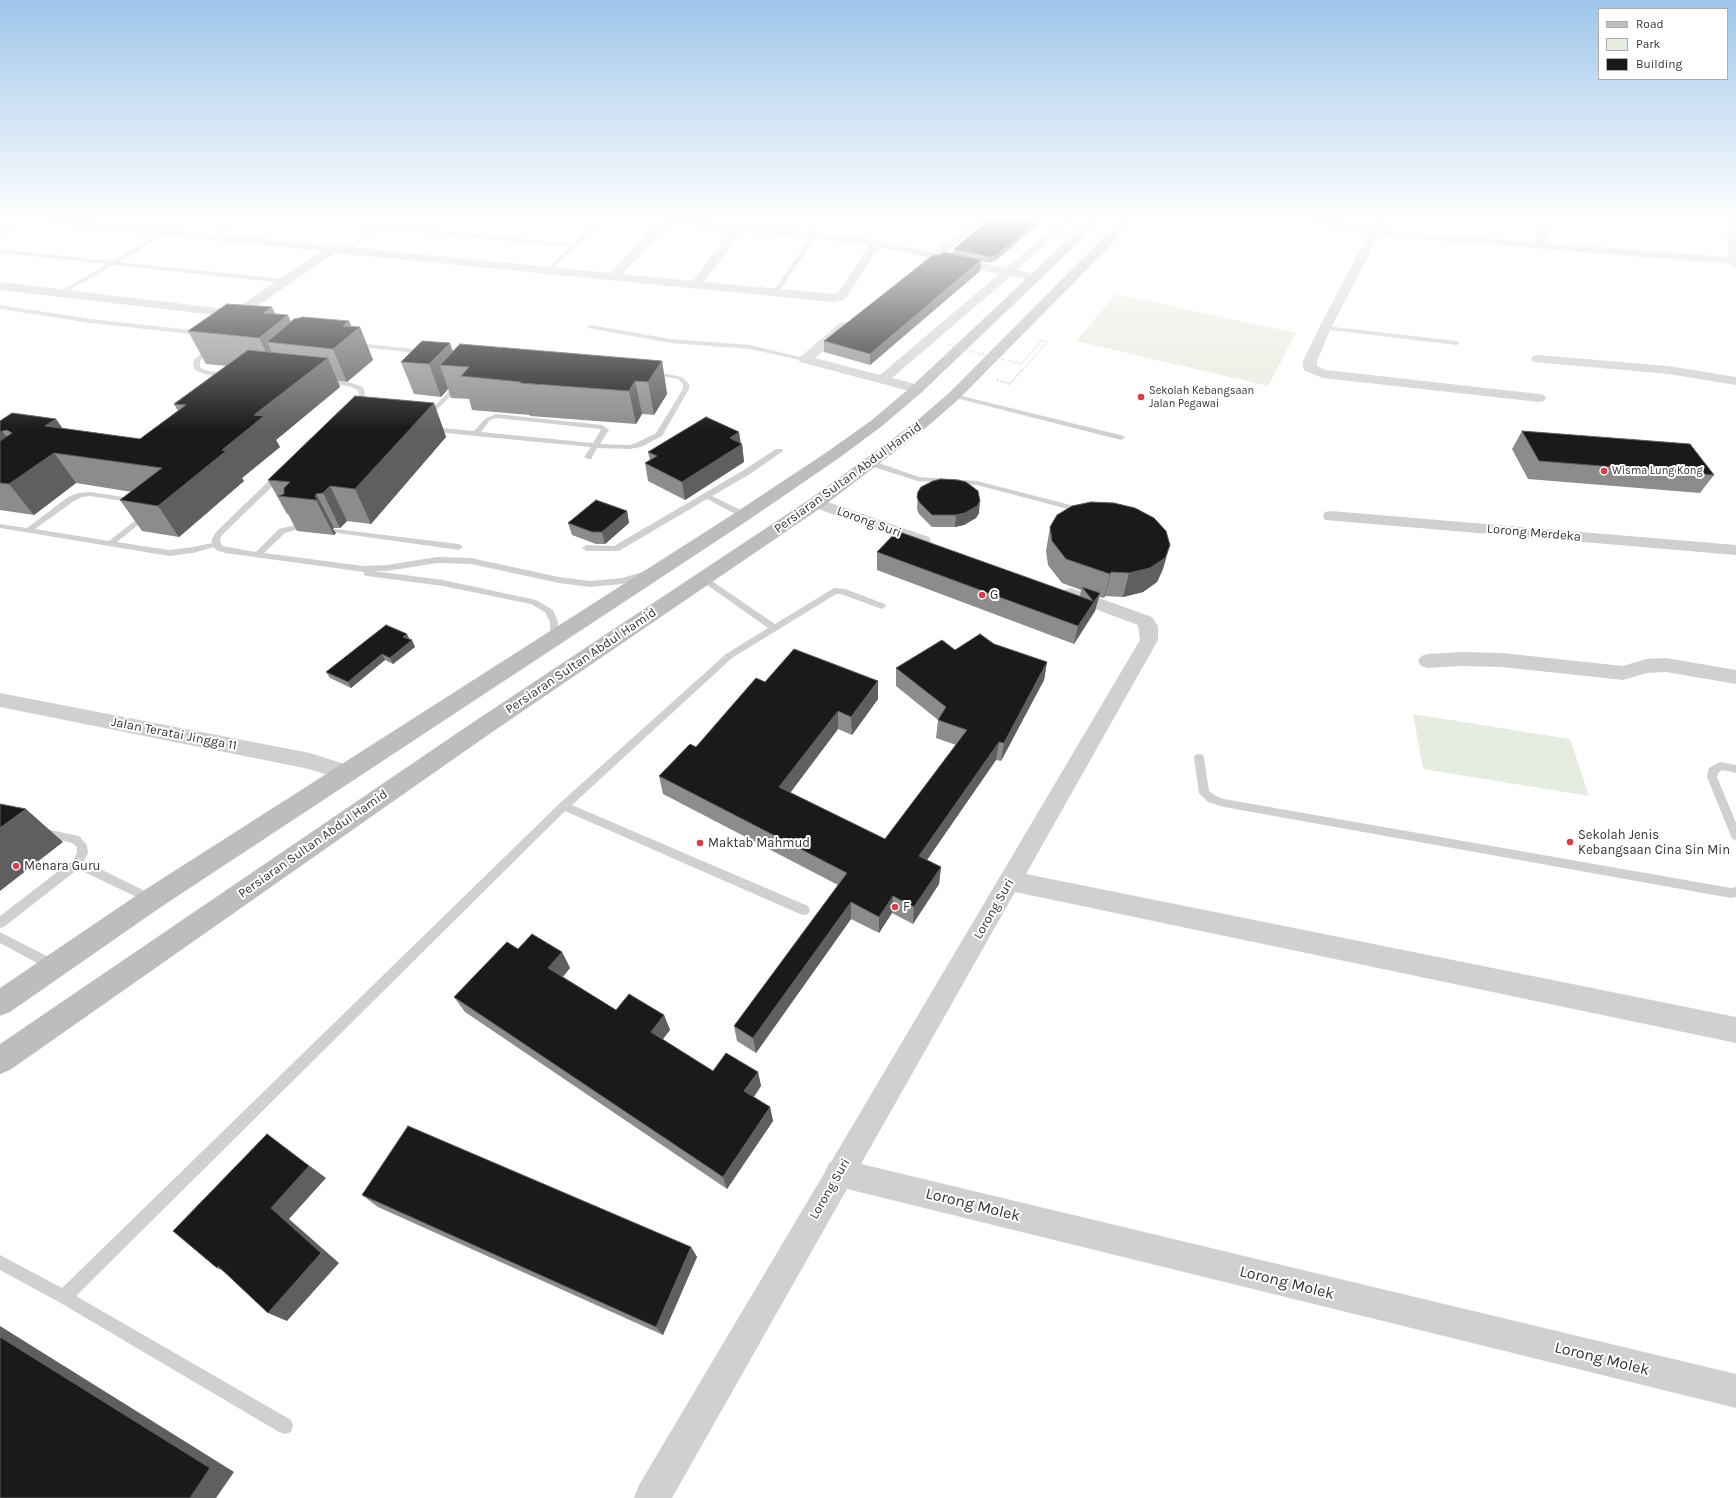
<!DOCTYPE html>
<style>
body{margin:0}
#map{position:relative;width:1736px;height:1498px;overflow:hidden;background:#fff;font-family:Karla,sans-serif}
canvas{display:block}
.legend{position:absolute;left:1598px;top:8px;width:130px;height:72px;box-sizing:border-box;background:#fff;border:1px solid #adadad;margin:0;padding:5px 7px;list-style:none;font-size:12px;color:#333}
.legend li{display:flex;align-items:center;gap:8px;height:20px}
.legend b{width:20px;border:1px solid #adadad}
</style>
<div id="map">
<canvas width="1736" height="1498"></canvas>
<ul class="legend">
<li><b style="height:5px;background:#bdbdbd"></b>Road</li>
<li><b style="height:11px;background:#e6ecdf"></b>Park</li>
<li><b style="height:11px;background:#1a1a1a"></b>Building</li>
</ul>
</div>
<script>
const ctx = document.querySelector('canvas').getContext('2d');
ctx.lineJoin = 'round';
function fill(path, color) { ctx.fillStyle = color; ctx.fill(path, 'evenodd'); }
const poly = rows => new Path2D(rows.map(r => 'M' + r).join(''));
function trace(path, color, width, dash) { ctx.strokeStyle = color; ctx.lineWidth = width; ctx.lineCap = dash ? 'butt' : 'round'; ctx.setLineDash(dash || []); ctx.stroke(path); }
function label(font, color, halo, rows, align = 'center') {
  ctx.font = font + ' Karla,sans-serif'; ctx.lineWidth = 4; ctx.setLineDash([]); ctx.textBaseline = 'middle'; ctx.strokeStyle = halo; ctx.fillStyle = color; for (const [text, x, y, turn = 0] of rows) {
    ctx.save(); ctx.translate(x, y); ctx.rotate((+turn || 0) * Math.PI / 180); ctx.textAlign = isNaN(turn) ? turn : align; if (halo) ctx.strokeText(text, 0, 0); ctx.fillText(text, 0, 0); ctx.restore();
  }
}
const green = poly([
 [1116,294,1296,333,1268,386,1076,341],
 [1413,714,1570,739,1589,796,1423,769]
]);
const pathFar1 = poly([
 [1021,364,1042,340,1047,342,1022,371]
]);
const path = poly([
 [997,380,1010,384,1022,370]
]);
const lane = poly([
 [26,220,32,220,0,237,0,233,26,220],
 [135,220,141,220,125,230,120,229,135,220],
 [238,220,244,220,211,239,206,238,238,220],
 [311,220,331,220,377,225,383,220,389,220,383,225,573,244,599,220,604,220,548,273,546,272,546,270,570,247,379,228,346,253,344,252,344,250,374,228,311,220],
 [728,220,733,220,727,228,723,228,722,227,728,220],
 [816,220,821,220,811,236,807,236,806,235,816,220],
 [164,231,167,233,166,234,118,262,284,279,287,281,284,283,114,265,61,295,58,293,59,292,107,264,0,253,0,249,112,261,164,231],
 [812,235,817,236,777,294,773,294,772,293,812,235],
 [0,305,91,319,200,331,203,333,200,335,91,323,0,309,0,305],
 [590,325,671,339,750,345,808,359,805,361,750,349,671,343,588,328,588,326,590,325],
 [1325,326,1457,341,1460,343,1457,345,1323,329,1323,327,1325,326],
 [355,343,425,350,428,352,425,354,353,346,352,345,355,343],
 [209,346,214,347,200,361,200,368,209,371,230,374,230,376,208,375,195,370,193,363,194,360,209,346],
 [652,371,682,377,689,384,689,389,662,436,641,447,629,449,597,448,591,459,588,459,584,457,591,447,475,436,430,431,426,429,430,427,474,431,486,418,496,414,602,425,609,430,600,444,629,445,636,443,656,433,683,389,683,384,678,379,650,374,650,372,652,371],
 [497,418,600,429,601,430,593,443,481,432,490,420,497,418],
 [326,380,348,382,361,386,364,389,365,395,353,407,349,407,349,405,359,395,358,390,348,386,324,383,323,382,326,380],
 [457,383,462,384,429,418,425,418,425,416,457,383],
 [954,394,1124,436,1125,438,1121,440,952,397,952,395,954,394],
 [776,449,782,449,783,451,750,474,712,496,747,513,747,517,741,517,707,499,619,551,586,551,582,548,586,545,614,546,744,470,776,449],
 [867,461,873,461,919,477,977,481,1086,509,1087,511,1083,513,977,485,918,481,867,465,867,461],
 [278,472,281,472,285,474,222,535,220,539,222,546,256,552,279,529,299,524,302,524,302,528,285,533,264,553,364,566,387,565,437,557,471,558,559,577,590,581,622,578,646,571,650,574,649,576,622,584,590,587,559,583,471,564,437,563,387,571,374,571,443,580,536,600,553,610,558,622,558,638,554,641,550,638,550,622,545,612,531,604,443,586,367,576,364,575,364,572,225,553,216,550,214,547,193,553,169,556,0,528,0,524,27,528,68,497,78,493,90,492,136,499,140,501,136,503,90,496,82,497,74,501,35,529,109,541,146,512,150,514,149,516,117,542,169,550,193,547,212,543,212,539,216,532,278,472],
 [335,529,459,544,463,547,459,550,338,533,334,531,335,529],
 [703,575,775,624,834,588,845,589,885,604,886,606,882,609,841,594,836,594,732,658,572,805,808,906,810,910,808,914,804,915,800,914,565,811,76,1296,291,1420,293,1426,291,1432,285,1434,279,1432,59,1302,0,1270,0,1255,62,1288,560,803,726,654,768,628,700,580,699,578,700,576,703,575],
 [1199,754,1203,755,1204,758,1209,791,1216,796,1224,799,1731,888,1736,887,1736,897,1731,898,1224,807,1208,802,1199,793,1194,758,1195,755,1199,754],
 [1720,762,1736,765,1736,773,1722,770,1718,773,1717,777,1736,823,1736,840,1732,839,1731,836,1707,777,1709,768,1720,762],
 [41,828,79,836,87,845,88,853,84,861,155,896,157,899,155,902,151,904,147,902,78,869,4,927,0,928,0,916,73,860,77,853,77,847,72,843,37,835,36,832,37,829,41,828],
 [0,932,58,962,60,966,58,970,54,971,50,970,0,943,0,932]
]);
const street = poly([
 [34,220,74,220,610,273,659,223,653,220,693,220,859,237,933,252,975,220,987,220,944,254,1006,268,1062,220,1074,220,1017,270,1039,275,1041,278,1039,281,1035,282,1011,276,892,378,922,386,924,389,922,392,917,393,800,362,798,359,840,323,845,322,850,323,851,326,850,329,815,358,880,375,999,274,937,260,928,264,924,263,922,261,926,257,879,247,847,297,843,300,832,302,335,253,241,317,226,325,221,324,220,321,224,316,0,290,0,282,234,310,322,251,39,223,34,220],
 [670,224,731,230,693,281,622,274,670,224],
 [741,232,859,243,869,245,839,292,835,294,704,282,741,232],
 [1306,220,1332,220,1372,227,1376,220,1386,220,1382,229,1394,231,1535,242,1540,220,1550,220,1546,243,1729,257,1726,220,1736,220,1736,268,1732,267,1730,264,1394,237,1379,235,1331,328,1317,361,1317,366,1326,370,1539,394,1544,395,1546,398,1544,401,1539,402,1323,378,1305,371,1303,368,1303,361,1319,328,1369,233,1311,223,1306,220],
 [1538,355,1669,366,1736,377,1736,385,1669,374,1533,362,1531,359,1533,356,1538,355],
 [816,498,929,537,931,541,929,545,923,546,917,545,810,506,808,503,810,500,816,498],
 [1331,511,1736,545,1736,555,1325,520,1323,516,1325,512,1331,511],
 [1071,588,1152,617,1158,626,1158,640,1026,874,1736,1017,1736,1043,1015,892,861,1164,1736,1374,1736,1408,847,1189,672,1498,634,1498,639,1485,825,1172,829,1163,831,1162,1140,640,1138,625,1065,598,1062,594,1065,590,1071,588],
 [1461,652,1502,653,1623,666,1646,659,1666,658,1736,670,1736,684,1666,672,1647,673,1623,680,1502,667,1461,666,1428,668,1421,666,1418,661,1421,656,1428,654,1461,652],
 [0,693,310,753,354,767,357,773,354,779,346,781,309,769,0,707,0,693]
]);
const secondary = poly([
 [1089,220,1102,220,922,392,882,426,839,458,750,519,161,907,10,1012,0,1016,0,988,143,891,738,511,827,452,872,420,912,386,1089,220],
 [1121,220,1133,220,1105,251,959,399,922,431,822,507,485,737,10,1070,0,1074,0,1044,469,725,810,499,912,425,949,393,1121,220]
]);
const pathBridge = poly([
 [948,345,1021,364]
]);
const wall = poly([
 [989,220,1043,220,995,261,992,261,990,263,981,261,980,271,870,365,824,352,824,341,940,255,953,254,954,249],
 [275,314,291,322,360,327,373,360,347,382,338,381,340,387,276,440,280,447,242,478,244,481,179,537,142,531,120,500,132,492,76,483,34,515,0,510,0,421,56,419,62,428,140,439,178,411,174,404,227,366,206,364,188,331],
 [453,351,662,361,667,394,654,415,642,414,636,424,530,416,530,415,472,410,469,399,451,398,448,389,441,397,414,394,401,362],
 [434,403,446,437,371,524,347,521,340,528,334,528,333,529,336,533,334,535,297,531,288,514,287,514,268,480],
 [1522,431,1714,475,1700,493,1528,479,1512,449],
 [741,444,742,444,744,462,685,500,648,481,645,463,650,460,648,452],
 [918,492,979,513,976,518,964,525,955,527,932,527,919,514,917,509],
 [627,511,629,523,605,544,596,544,572,535,568,523],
 [1050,527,1163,569,1157,582,1143,592,1123,597,1105,596,1104,598,1099,597,1095,611,1074,644,877,570,877,552,1080,596,1081,590,1062,583,1048,565,1046,551],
 [410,640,415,647,393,664,385,660,351,688,330,678,326,672],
 [994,644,1047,662,1044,680,1001,761,996,760,927,860,941,867,939,884,913,924,892,913,879,933,851,919,756,1053,737,1041,734,1026,838,885,663,794,659,776,696,747,765,682,878,699,852,735,838,729,790,793,885,839,956,745,936,738,938,720,896,686,896,668,955,650],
 [518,949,562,952,570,968,563,977,616,1010,664,1015,670,1030,662,1039,713,1071,758,1072,761,1086,754,1097,770,1107,773,1121,727,1189,465,1012,454,997],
 [362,1195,691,1247,697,1257,663,1335,378,1207]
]);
const shadedWall = poly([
 [1037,220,1043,220,995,261,995,256],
 [993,255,992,261,990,263,990,257],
 [981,260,980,271,870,365,870,354],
 [272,307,279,322,288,315,302,346,267,342,279,367,275,370,259,338,264,313],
 [349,321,354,332,360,327,373,360,347,382,333,349,343,326],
 [450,343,458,366,440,365,448,389,441,397,429,364],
 [328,358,340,387,276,440,280,447,242,478,244,481,179,537,158,506,222,450,254,415],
 [662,361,667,394,654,415,648,382],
 [635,381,642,414,636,424,629,391],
 [434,403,446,437,371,524,355,489],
 [56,419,77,449,45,426],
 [2,431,25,461,0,479,0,432],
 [739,432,741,444,742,444,744,462,685,500,682,482,730,438],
 [54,453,76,483,34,515,9,484],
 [330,486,347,521,340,528,323,493],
 [316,494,334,528,333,529,336,533,334,535,316,500,315,497],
 [980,501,979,513,976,518,964,525,955,527,956,515],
 [627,511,629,523,605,544,602,532],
 [1170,545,1163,569,1157,582,1143,592,1123,597,1129,573],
 [1111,572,1105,596,1104,598,1110,574],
 [1100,593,1095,611,1074,644,1078,626],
 [407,634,410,640,403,637],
 [412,640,415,647,393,664,390,658],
 [382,654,385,660,351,688,348,682],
 [1047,662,1044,680,1001,761,1004,743],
 [878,681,878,699,852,735,851,717],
 [838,711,838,729,781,805,779,787],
 [999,742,996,760,918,873,919,856],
 [26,809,63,842,0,891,0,828],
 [941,867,939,884,913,924,914,907],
 [893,896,892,913,879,933,879,917],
 [851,902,851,919,756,1053,753,1038],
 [562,952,570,968,557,983,548,968],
 [664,1015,670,1030,657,1047,651,1032],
 [758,1072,761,1086,748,1105,744,1091],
 [770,1107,773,1121,727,1189,723,1177],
 [267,1134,326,1178,289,1219,339,1263,287,1321,268,1313,271,1208],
 [691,1247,697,1257,663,1335,656,1327],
 [218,1266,238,1277,217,1268],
 [0,1326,234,1472,216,1498,190,1498,0,1337]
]);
const building = poly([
 [989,220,1037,220,995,256,993,255,990,257,954,249,989,220],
 [944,252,981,260,870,354,824,341,933,255,940,255,944,252],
 [227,304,272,307,264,313,288,315,259,338,188,331,227,304],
 [303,317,349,321,343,326,360,327,333,349,267,342,294,319,303,317],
 [422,341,450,343,429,364,401,362,422,341],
 [460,344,662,361,648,382,635,381,629,391,520,383,521,382,461,376,469,367,440,365,460,344],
 [248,350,328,358,254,415,264,416,222,450,226,451,158,506,120,500,162,468,54,453,9,484,0,483,0,441,12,433,7,430,2,431,0,432,0,421,12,413,56,419,45,426,140,439,186,405,174,404,248,350],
 [355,396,434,403,355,489,330,486,323,493,316,494,315,497,318,499,316,500,278,496,284,494,284,488,290,482,268,480,355,396],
 [706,417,739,432,730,438,742,444,682,482,645,463,657,456,648,452,706,417],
 [1522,431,1690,444,1714,475,1539,461,1522,431],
 [941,479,958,480,966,482,978,491,980,501,977,506,965,513,956,515,932,515,919,502,917,497,918,492,921,487,933,481,941,479],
 [596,500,627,511,602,532,592,532,568,523,596,500],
 [1091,502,1114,503,1135,508,1154,518,1166,531,1170,545,1165,558,1150,568,1129,573,1111,572,1110,574,1066,559,1052,541,1050,527,1057,515,1072,506,1091,502],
 [897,531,1093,601,1082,587,1100,593,1078,626,877,552,897,531],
 [386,625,407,634,403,637,412,640,390,658,382,654,348,682,326,672,386,625],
 [980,634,994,644,1047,662,1004,743,999,742,919,856,941,867,914,907,893,896,879,917,851,902,753,1038,734,1026,847,873,659,776,690,744,696,747,756,678,765,682,794,649,878,681,851,717,838,711,779,787,885,839,967,730,938,720,946,707,896,668,942,640,955,650,980,634],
 [0,804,26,809,0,828,0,804],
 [532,934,562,952,548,968,616,1010,629,994,664,1015,651,1032,713,1071,726,1053,758,1072,744,1091,770,1107,723,1177,454,997,507,942,518,949,532,934],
 [408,1126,691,1247,656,1327,362,1195,408,1126],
 [267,1134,309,1166,271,1208,321,1253,268,1313,218,1266,217,1268,173,1231,267,1134],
 [0,1337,210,1468,190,1498,0,1498,0,1337]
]);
const markers = [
 [1141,397,4,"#e63946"],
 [1604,471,4,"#e63946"],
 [982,595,4,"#e63946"],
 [1570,842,4,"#e63946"],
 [700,843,4,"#e63946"],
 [16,866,4,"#e63946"],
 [895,907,4,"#e63946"]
];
const farPoinames = [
 ["Sekolah Kebangsaan",1149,391],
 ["Jalan Pegawai",1149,404],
 ["Wisma Lung Kong",1612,471]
];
const streetNames = [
 ["Persiaran Sultan Abdul Hamid",848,478,-36],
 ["Lorong Suri",869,522,20],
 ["Lorong Merdeka",1534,533,5],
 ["Persiaran Sultan Abdul Hamid",581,661,-34],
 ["Jalan Teratai Jingga 11",174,734,11],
 ["Persiaran Sultan Abdul Hamid",313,844,-35],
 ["Lorong Suri",994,909,-60],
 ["Lorong Suri",830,1189,-60]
];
const poiNames = [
 ["G",990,595],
 ["Sekolah Jenis",1578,835],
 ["Kebangsaan Cina Sin Min",1578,850],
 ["Maktab Mahmud",708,843],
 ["Menara Guru",24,866],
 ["F",903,907]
];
const nearStreetnames = [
 ["Lorong Molek",973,1205,14],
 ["Lorong Molek",1287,1283,14],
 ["Lorong Molek",1602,1359,14]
];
fill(green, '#e6ecdf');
trace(pathFar1, '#cdcdcd', 1.5, [1, 1]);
trace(path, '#cdcdcd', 2, [1.5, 1.5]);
fill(lane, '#d0d0d0');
fill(street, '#d0d0d0');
fill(secondary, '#bdbdbd');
trace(pathBridge, '#cdcdcd', 1.5, [1, 1]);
fill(wall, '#8c8c8c');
fill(shadedWall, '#5f5f5f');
fill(building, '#1a1a1a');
trace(building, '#5f5f5f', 1);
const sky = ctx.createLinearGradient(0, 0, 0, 430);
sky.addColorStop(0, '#9ec6ea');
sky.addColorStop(0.51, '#fff');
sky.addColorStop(1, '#ffffff00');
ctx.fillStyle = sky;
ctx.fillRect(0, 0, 1736, 430);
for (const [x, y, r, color] of markers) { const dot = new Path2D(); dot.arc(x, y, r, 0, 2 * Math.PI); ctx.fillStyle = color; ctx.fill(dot); trace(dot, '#fff', 1.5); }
label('11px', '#333', '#fff', farPoinames, 'left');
label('13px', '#333', '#fff', streetNames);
label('13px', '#333', '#fff', poiNames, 'left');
label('16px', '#333', '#fff', nearStreetnames);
</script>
